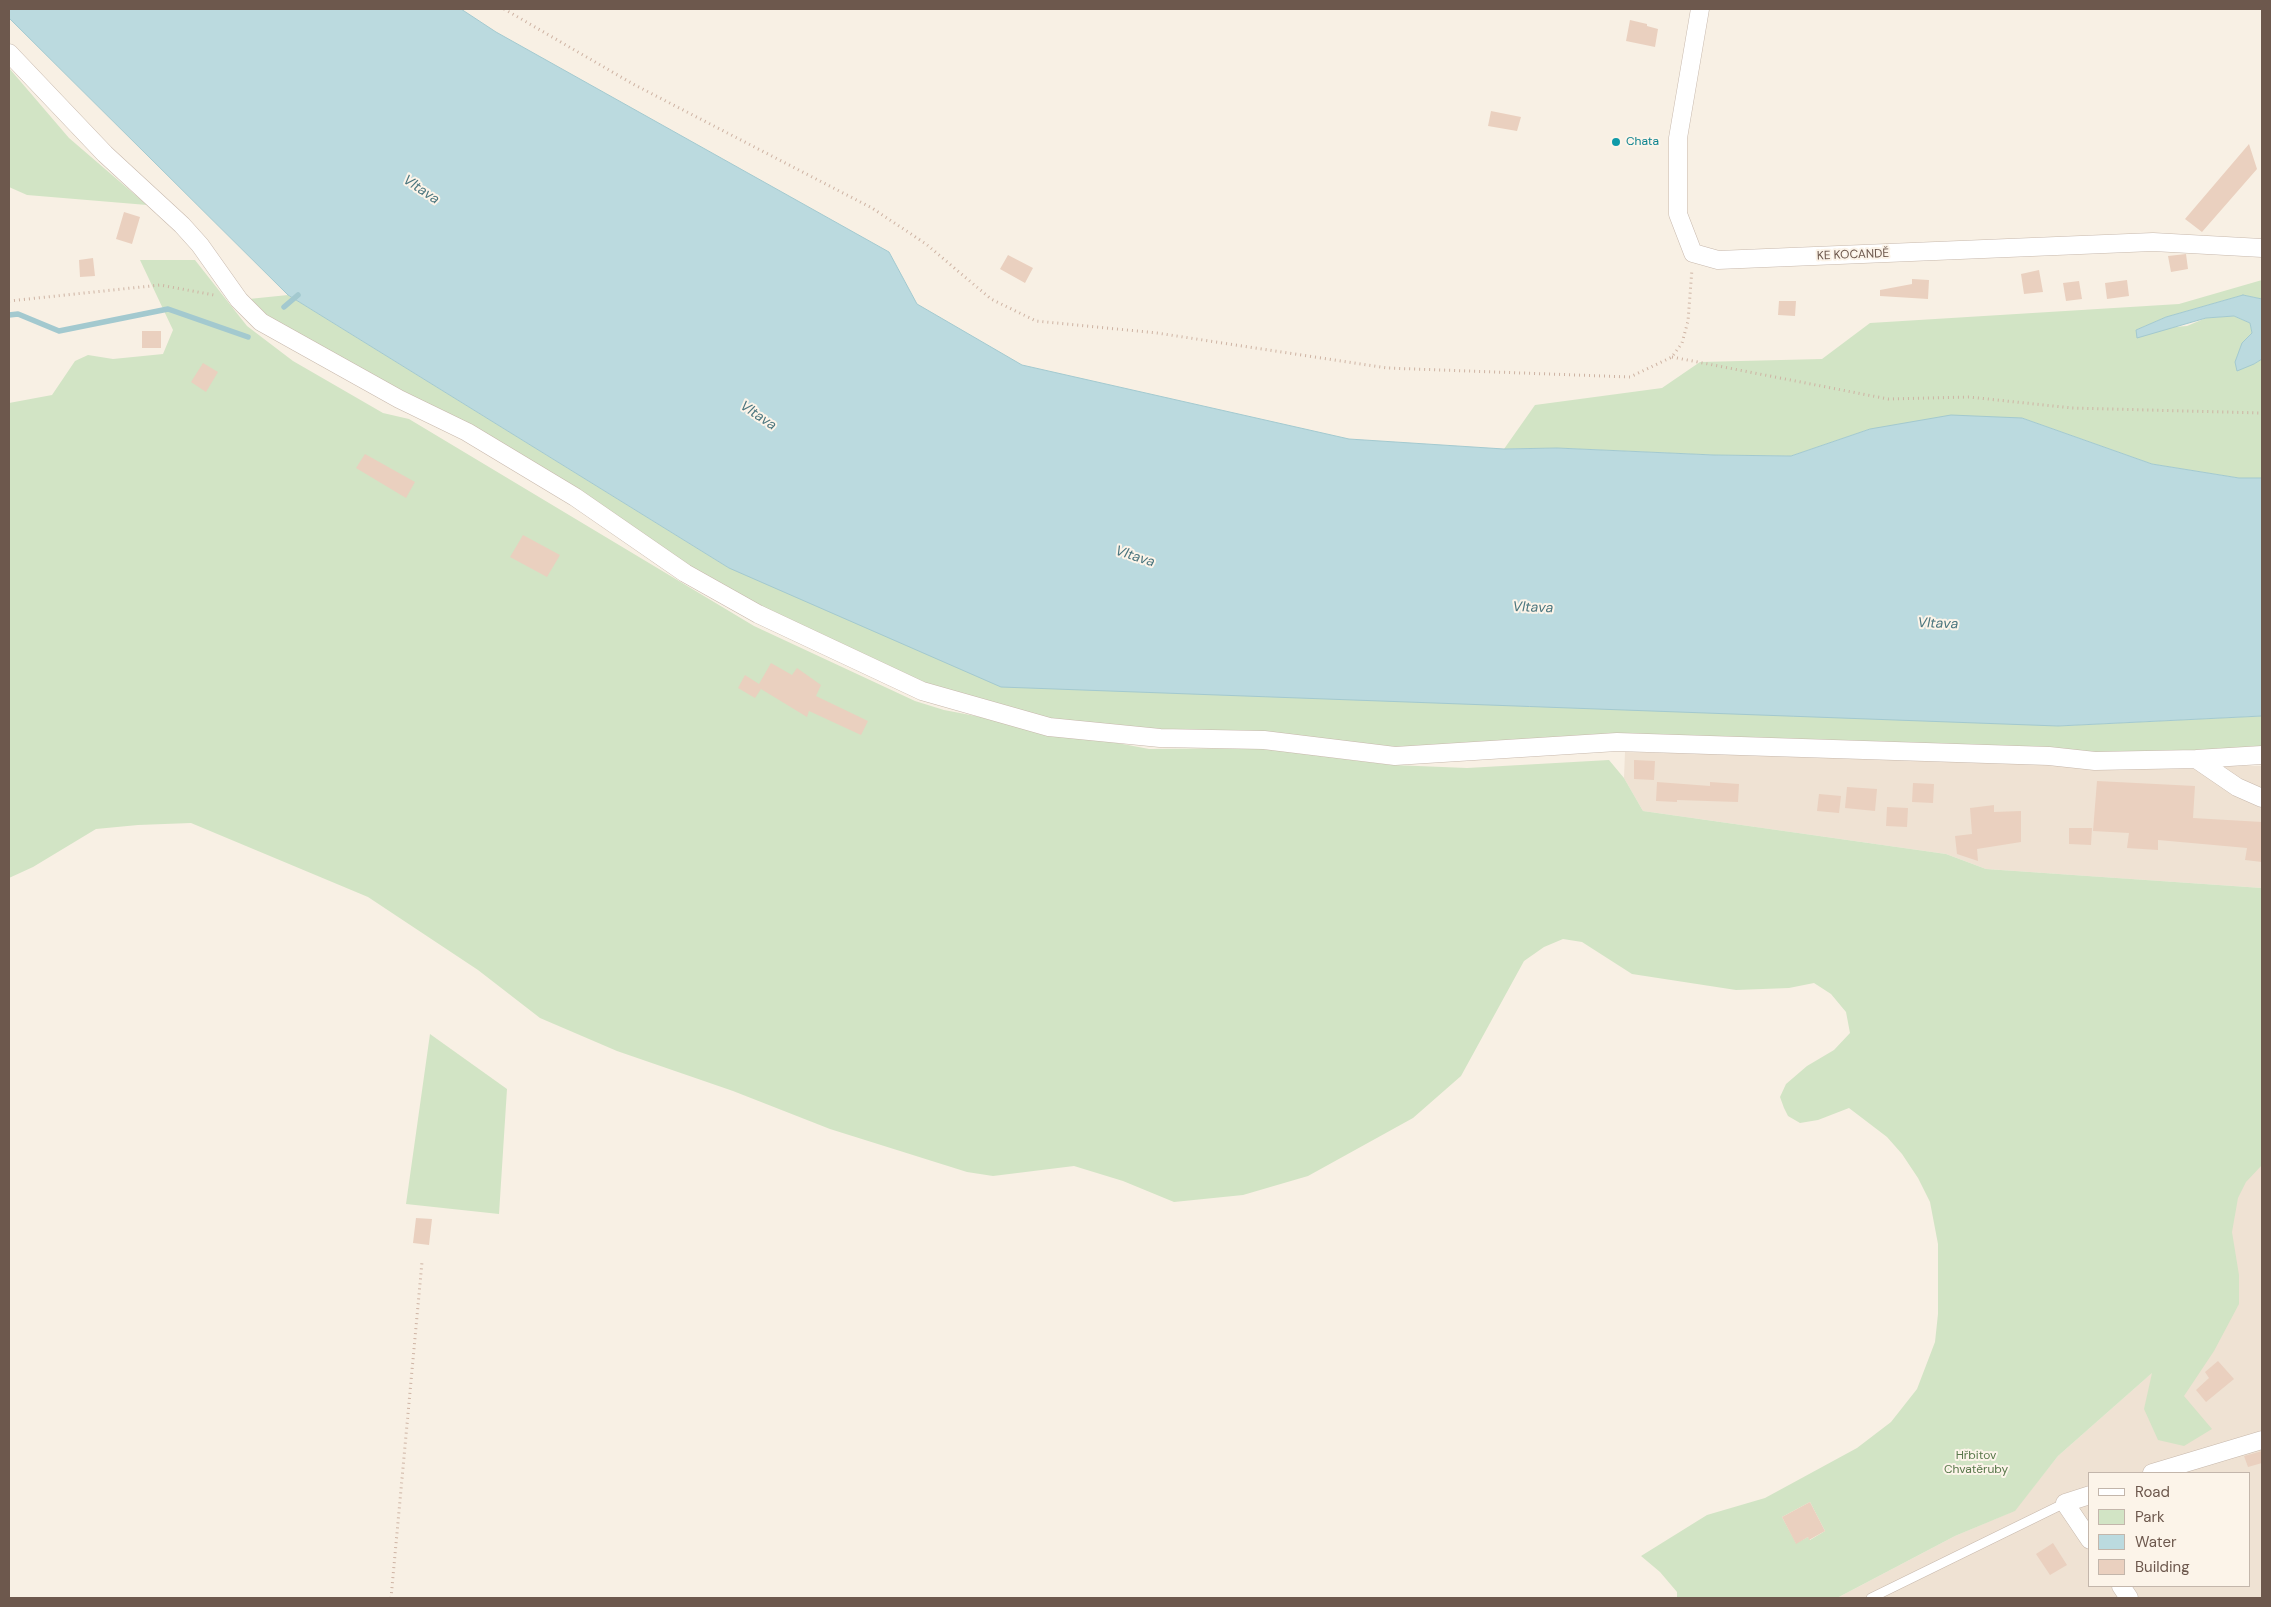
<!DOCTYPE html>
<meta charset="utf-8">
<style>
body{margin:0}
#map{position:relative;width:2271px;height:1607px;overflow:hidden;background:#f8f0e4;font-family:"DM Sans",sans-serif}
canvas{display:block}
.frame{position:absolute;inset:0;border:10px solid #6d584d;pointer-events:none}
.legend{position:absolute;left:2088px;top:1472px;width:162px;height:115px;box-sizing:border-box;background:#fcf4e9;border:1px solid #c3b6ab;margin:0;padding:6px 9px;list-style:none;font-size:15px;color:#6d584d}
.legend li{display:flex;align-items:center;gap:10px;height:25px}
.legend b{width:25px;border:1px solid #c3b6ab}
</style>
<div id="map">
<canvas width="2271" height="1607"></canvas>
<div class="frame"></div>
<ul class="legend">
<li><b style="height:6px;background:#fff"></b>Road</li>
<li><b style="height:14px;background:#d2e4c5"></b>Park</li>
<li><b style="height:14px;background:#bbdadf"></b>Water</li>
<li><b style="height:14px;background:#ead0bf"></b>Building</li>
</ul>
</div>
<script>
const ctx = document.querySelector('canvas').getContext('2d');
ctx.lineJoin = 'round';
function fill(path, color) { ctx.fillStyle = color; ctx.fill(path, 'evenodd'); }
const poly = rows => new Path2D(rows.map(r => 'M' + r).join(''));
function trace(path, color, width, dash) { ctx.strokeStyle = color; ctx.lineWidth = width; ctx.lineCap = dash ? 'butt' : 'round'; ctx.setLineDash(dash || []); ctx.stroke(path); }
function label(font, color, halo, rows, align = 'center') {
  ctx.font = font + ' "DM Sans",sans-serif'; ctx.lineWidth = 4; ctx.setLineDash([]); ctx.textBaseline = 'middle'; ctx.strokeStyle = halo; ctx.fillStyle = color; for (const [text, x, y, turn = 0] of rows) {
    ctx.save(); ctx.translate(x, y); ctx.rotate((+turn || 0) * Math.PI / 180); ctx.textAlign = isNaN(turn) ? turn : align; if (halo) ctx.strokeText(text, 0, 0); ctx.fillText(text, 0, 0); ctx.restore();
  }
}
const residential = poly([
 [1625,752,2262,766,2262,888,1986,869,1946,854,1643,811,1624,778],
 [2262,1137,2262,1598,1837,1598,1955,1536,2014,1511,2058,1456,2153,1372,2217,1202],
 [2090,1473,2250,1473,2250,1586,2090,1586]
]);
const green = poly([
 [9,68,69,138,147,205,27,195,9,187],
 [140,260,195,260,247,326,293,361,383,413,409,419,754,626,915,701,944,710,1149,749,1256,748,1393,765,1467,768,1609,760,1624,778,1643,811,1946,854,1986,869,2262,888,2262,1165,2246,1182,2238,1198,2232,1232,2239,1275,2239,1304,2214,1351,2184,1396,2212,1429,2184,1446,2158,1440,2144,1409,2152,1373,2058,1456,2015,1511,1955,1536,1837,1598,1677,1598,1677,1592,1660,1572,1641,1556,1707,1515,1765,1498,1857,1448,1891,1422,1917,1389,1935,1342,1938,1314,1938,1244,1930,1202,1918,1178,1902,1154,1887,1137,1849,1108,1818,1120,1800,1123,1788,1116,1784,1108,1780,1097,1786,1084,1807,1066,1834,1050,1850,1033,1846,1012,1831,994,1814,983,1789,988,1736,990,1632,974,1582,942,1563,939,1544,947,1524,961,1461,1076,1413,1118,1308,1176,1243,1195,1174,1202,1123,1181,1074,1166,993,1176,967,1172,830,1129,733,1091,617,1051,540,1018,478,970,368,897,191,823,138,825,96,829,33,867,9,878,9,403,52,395,75,361,88,355,113,359,163,354,173,330],
 [1810,1502,1825,1531,1810,1540,1808,1537,1796,1543,1782,1517],
 [2262,280,2262,299,2243,295,2166,317,2136,330,2187,326,2206,318,2234,316,2250,323,2252,333,2242,343,2254,364,2262,359,2262,478,2239,478,2152,464,2022,418,1870,429,1791,456,1714,455,1557,448,1504,449,1535,405,1662,388,1700,362,1822,359,1870,323,2179,304],
 [288,295,729,568,2058,726,2262,716,2262,755,2196,759,1617,742,1395,756,1049,727,922,691,758,614,239,300],
 [430,1034,507,1089,499,1214,406,1204]
]);
const water = poly([
 [9,9,461,9,496,32,889,252,917,304,1022,365,1349,439,1504,449,1557,448,1714,455,1791,456,1870,429,1951,415,2022,418,2152,464,2239,478,2262,478,2262,716,2058,726,1001,687,729,568,288,295,9,18,9,9],
 [2243,295,2262,299,2262,359,2254,364,2237,371,2235,362,2242,343,2252,333,2250,323,2234,316,2206,318,2137,338,2136,330,2166,317,2243,295]
]);
const stream = poly([
 [284,307,298,295],
 [9,315,18,314,59,331,168,309,248,337]
]);
const building = poly([
 [1630,20,1647,24,1647,26,1658,29,1655,47,1626,41],
 [1491,111,1521,117,1517,131,1488,126],
 [2249,144,2257,169,2202,232,2185,219],
 [124,212,140,217,132,244,116,239],
 [2186,254,2188,269,2171,272,2168,256],
 [1008,255,1033,268,1025,283,1000,269],
 [93,258,95,276,80,277,79,260],
 [2039,270,2043,292,2024,294,2021,274],
 [1912,279,1929,280,1928,299,1880,296,1880,290,1912,284],
 [2127,280,2129,296,2107,299,2105,283],
 [2079,281,2082,299,2066,301,2063,283],
 [1779,301,1796,301,1795,316,1778,315],
 [142,331,161,331,161,348,142,348],
 [203,363,218,372,206,392,191,382],
 [365,454,415,482,406,498,356,468],
 [523,535,560,555,547,577,510,557],
 [771,663,792,675,797,668,821,685,816,696,868,721,861,735,809,711,807,717,761,689,755,698,738,688,745,675,759,684],
 [1634,760,1655,761,1654,780,1634,779],
 [2097,781,2195,786,2193,818,2262,822,2262,862,2245,860,2247,848,2158,840,2158,850,2127,848,2129,833,2093,831],
 [1657,782,1710,786,1710,782,1739,784,1738,802,1677,800,1677,802,1656,801],
 [1913,783,1934,784,1933,803,1912,802],
 [1847,787,1877,789,1875,811,1845,808],
 [1819,794,1841,796,1839,813,1817,811],
 [1994,805,1994,812,2021,811,2021,842,1977,849,1978,861,1957,854,1955,836,1972,834,1970,808],
 [1887,807,1908,808,1907,827,1886,826],
 [2069,828,2092,828,2091,845,2069,844],
 [416,1218,432,1219,429,1245,413,1243],
 [2218,1361,2234,1379,2206,1402,2196,1390,2209,1378,2205,1372],
 [2262,1451,2262,1463,2248,1467,2244,1456],
 [1810,1502,1825,1531,1809,1540,1808,1537,1796,1544,1782,1517],
 [2053,1543,2067,1565,2050,1575,2036,1554]
]);
const path = poly([
 [504,9,633,84,872,208,926,244,991,299,1036,321,1157,333,1387,368,1630,377,1672,357,1682,343,1688,321,1692,269],
 [9,301,160,285,214,295],
 [1672,357,1888,399,1969,397,2072,408,2262,413],
 [391,1598,422,1262]
]);
const lane = poly([
 [1871,1598,2065,1503]
]);
const street = poly([
 [1700,9,1678,138,1678,214,1693,253,1718,260,2153,242,2262,248],
 [9,53,105,154,182,225,200,245,239,300,261,322,399,399,467,432,575,497,685,573,758,614,922,691,1049,727,1160,738,1264,740,1395,756,1617,742,2049,756,2095,761,2196,759,2262,755],
 [2196,759,2237,787,2262,798],
 [2152,1473,2262,1440],
 [2090,1495,2065,1503,2090,1540],
 [2121,1586,2129,1598]
]);
const markers = [
 [1616,142,5,"#0f9aa8"]
];
const cultureNames = [
 ["Chata",1626,142]
];
const streetNames = [
 ["KE KOCANDĚ",1853,255,-2]
];
const parkNames = [
 ["Hřbitov",1976,1456],
 ["Chvatěruby",1976,1470]
];
const waterNames = [
 ["Vltava",421,190,34],
 ["Vltava",758,416,34],
 ["Vltava",1135,557,18],
 ["Vltava",1533,608,2],
 ["Vltava",1938,624,2]
];
fill(residential, '#efe2d3');
fill(green, '#d2e4c5');
fill(water, '#bbdadf');
trace(water, '#a3c9cf', 1);
trace(stream, '#a3c9cf', 5.5);
fill(building, '#ead0bf');
trace(lane, '#c7b8ac', 10);
trace(street, '#c7b8ac', 19);
trace(path, '#ceb3a3', 3, [1, 4]);
trace(lane, '#fff', 9);
trace(street, '#fff', 18);
for (const [x, y, r, color] of markers) { const dot = new Path2D(); dot.arc(x, y, r, 0, 2 * Math.PI); ctx.fillStyle = color; ctx.fill(dot); trace(dot, '#fcf4e9', 2); }
label('12px', '#0d838f', '#fcf4e9', cultureNames, 'left');
label('12px', '#6d584d', '#fcf4e9', streetNames);
label('12px', '#58774a', '#fcf4e9', parkNames);
label('italic 14px', '#4a757e', '#fcf4e9', waterNames);
</script>
